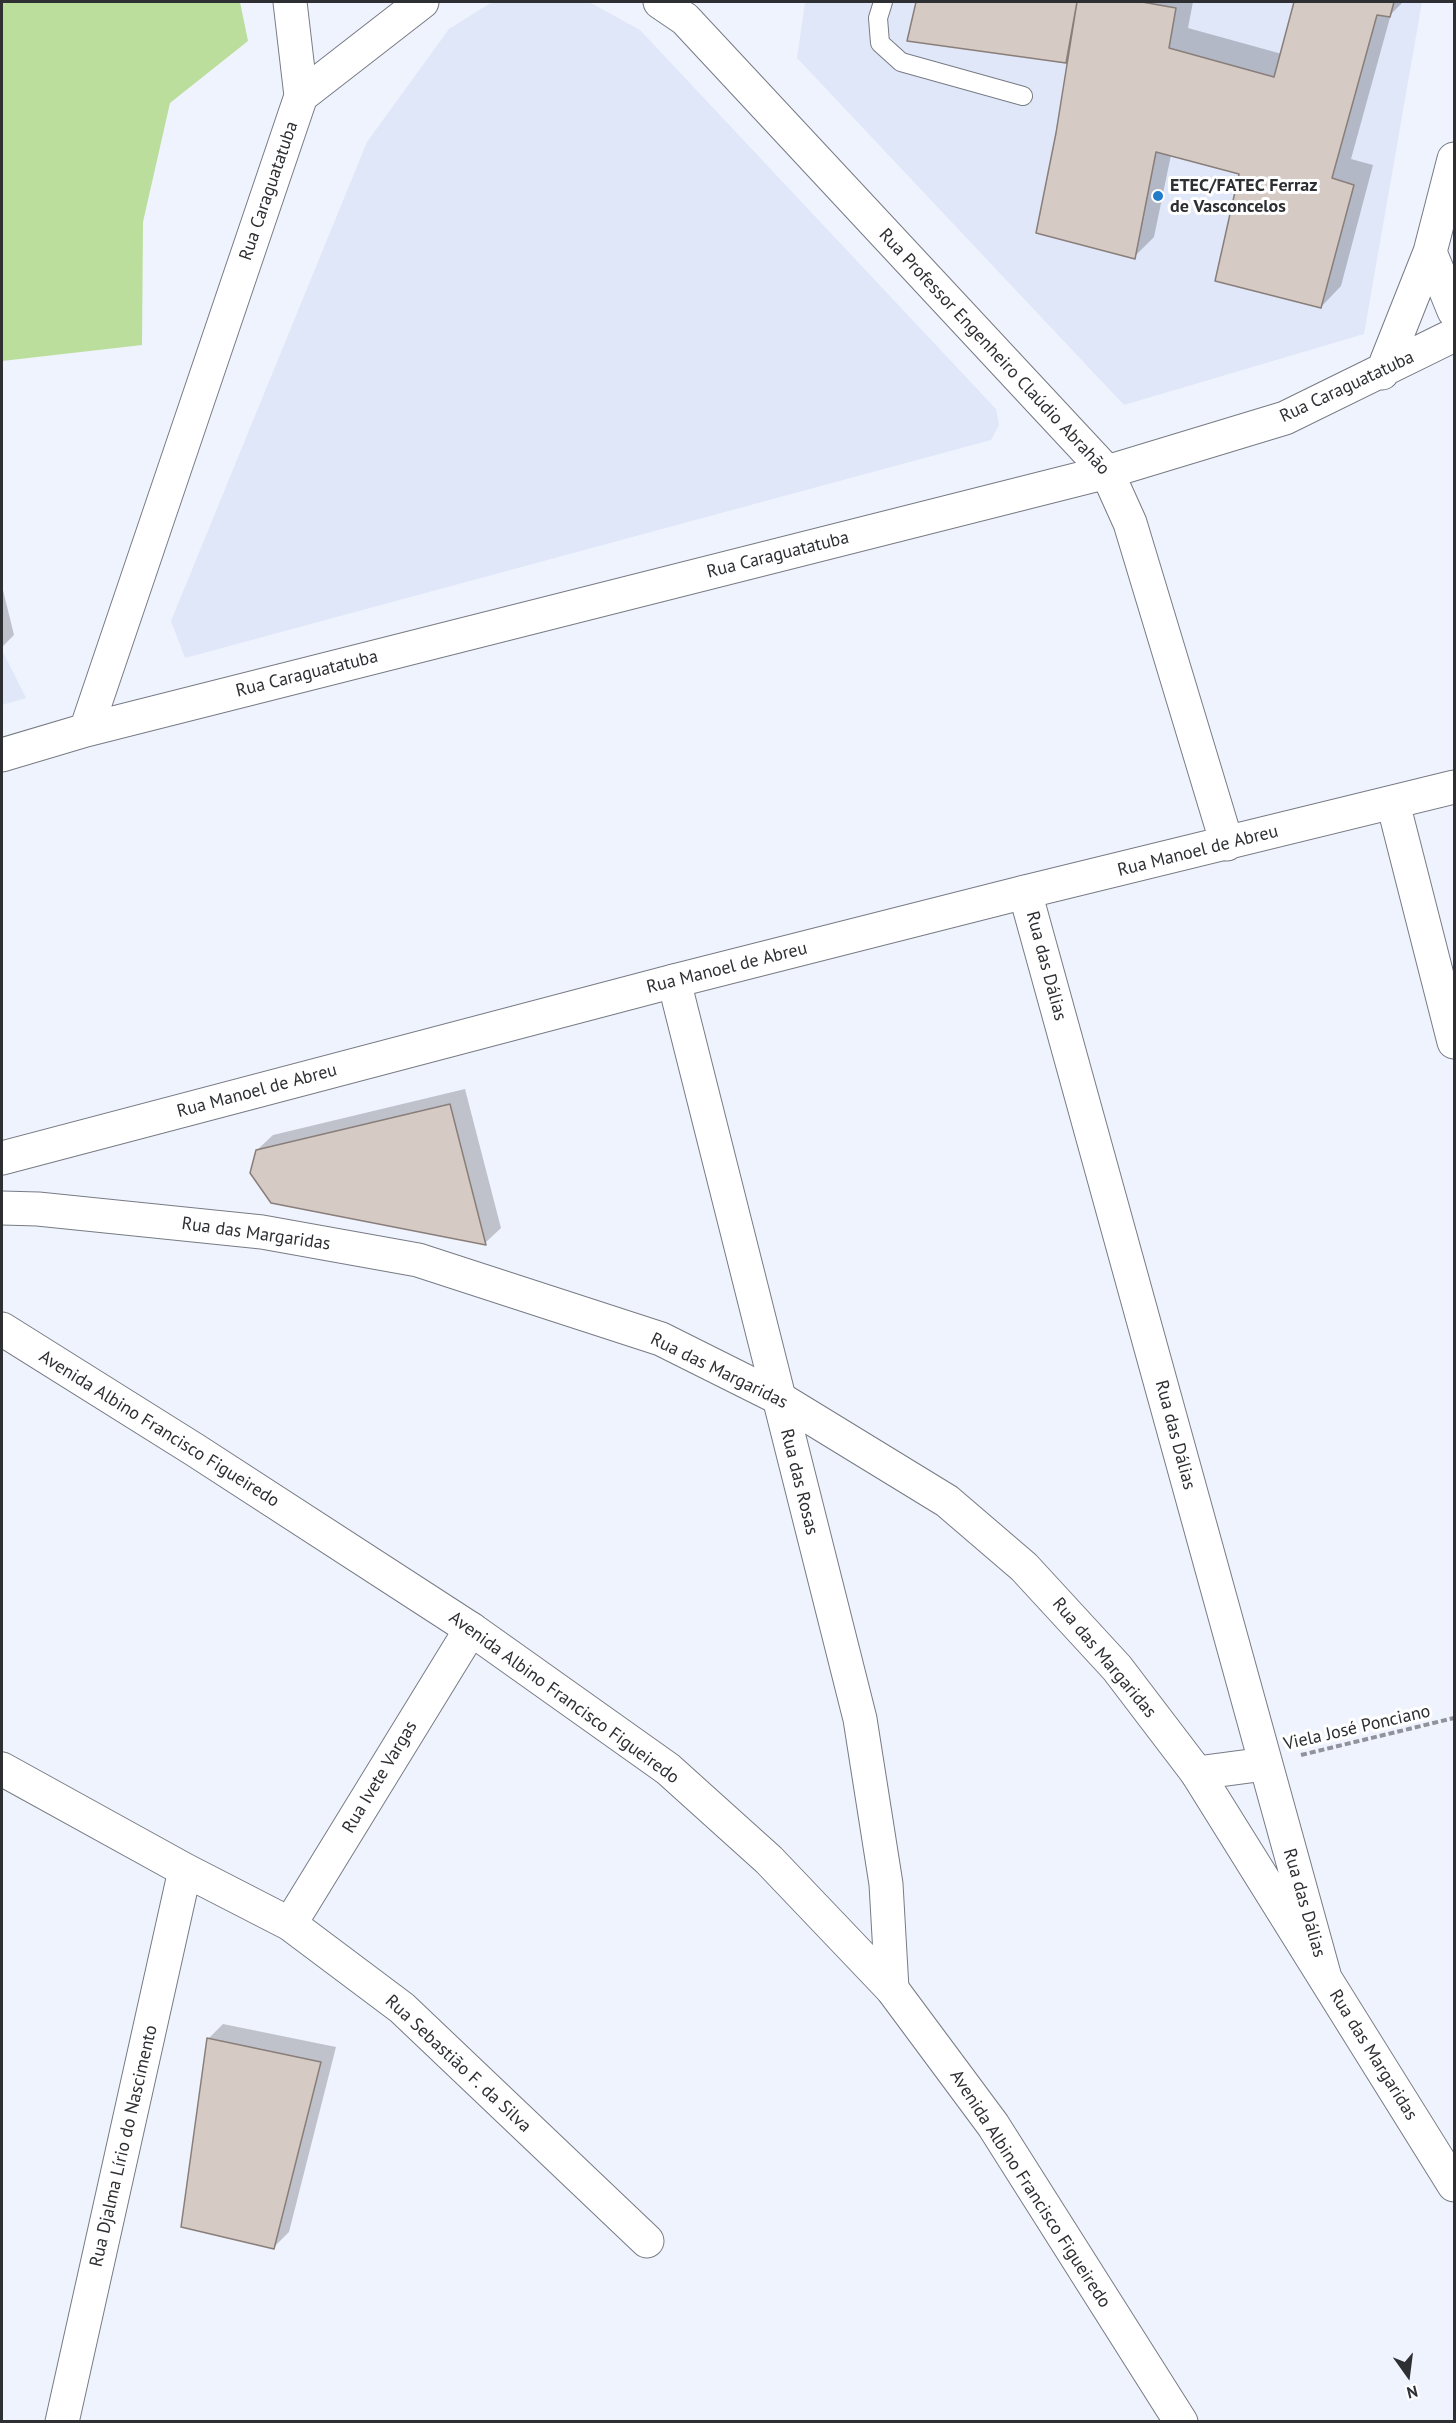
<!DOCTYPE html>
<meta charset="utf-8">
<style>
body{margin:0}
#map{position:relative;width:1456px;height:2423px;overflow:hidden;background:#eff3fe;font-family:"PT Sans",sans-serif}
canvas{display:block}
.frame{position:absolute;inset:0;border:3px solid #2e2f33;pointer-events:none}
.north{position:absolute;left:1378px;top:2345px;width:60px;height:60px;-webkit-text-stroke:4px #fff;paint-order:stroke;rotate:166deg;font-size:16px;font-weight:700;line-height:24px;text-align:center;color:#2e2f33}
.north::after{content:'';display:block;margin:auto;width:21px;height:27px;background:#2e2f33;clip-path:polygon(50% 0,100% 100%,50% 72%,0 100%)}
</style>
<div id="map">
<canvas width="1456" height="2423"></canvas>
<div class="frame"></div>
<div class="north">N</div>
</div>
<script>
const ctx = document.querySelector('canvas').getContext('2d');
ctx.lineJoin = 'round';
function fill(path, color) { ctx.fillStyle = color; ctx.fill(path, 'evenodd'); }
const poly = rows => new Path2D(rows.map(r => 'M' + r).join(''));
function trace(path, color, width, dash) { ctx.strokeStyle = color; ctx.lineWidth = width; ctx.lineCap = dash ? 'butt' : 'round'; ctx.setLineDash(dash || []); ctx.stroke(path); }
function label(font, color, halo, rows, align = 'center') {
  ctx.font = font + ' "PT Sans",sans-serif'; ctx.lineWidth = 6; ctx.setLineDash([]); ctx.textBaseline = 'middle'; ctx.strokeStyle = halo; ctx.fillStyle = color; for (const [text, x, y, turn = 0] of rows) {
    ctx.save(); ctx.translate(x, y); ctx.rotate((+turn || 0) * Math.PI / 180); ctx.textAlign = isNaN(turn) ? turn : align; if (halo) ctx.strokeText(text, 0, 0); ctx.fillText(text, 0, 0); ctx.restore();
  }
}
const built = poly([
 [497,2,589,2,640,30,996,409,999,425,991,440,185,658,171,621,367,142,449,29,489,4],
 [805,2,1422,2,1364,334,1124,405,797,58],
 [2,650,26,698,2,705]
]);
const green = poly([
 [2,2,240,2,248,41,170,103,143,222,142,345,2,361]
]);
const shadow = poly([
 [918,2,1193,2,1188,28,1282,54,1296,2,1403,2,1391,14,1351,159,1373,165,1341,286,1321,307,1241,173,1171,155,1154,237,1134,257,1058,133,1070,57,1066,61,909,40],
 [2,586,14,635,2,647],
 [465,1089,501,1228,485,1243,257,1150,273,1135],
 [223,2024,336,2047,289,2232,273,2248,208,2039]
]);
const building = poly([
 [916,2,1077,2,1066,63,907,41,916,2],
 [1077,2,1142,2,1176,8,1169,48,1274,77,1294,2,1394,2,1390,17,1377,15,1332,178,1354,185,1321,308,1215,281,1239,174,1156,152,1135,259,1036,233,1056,133,1077,2],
 [450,1104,486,1245,271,1203,250,1173,256,1150,450,1104],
 [207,2038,321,2062,274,2249,181,2227,207,2038]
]);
const path = poly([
 [1301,1755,1454,1718]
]);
const lane = poly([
 [883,2,878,18,880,43,901,62,1023,96]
]);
const street = poly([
 [660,2,685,19,1107,472,1130,523,1227,844],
 [301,96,422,2],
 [1430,252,1454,311],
 [1382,373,1430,252,1454,159],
 [86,730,301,96,290,2],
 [2,755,86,730,1107,472,1285,418,1454,335],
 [1393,803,1454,1042],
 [1025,892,1454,787],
 [674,981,860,1719,886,1884,892,1989],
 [2,1769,185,1870,290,1924,402,2008,647,2241],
 [1197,1773,1265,1764],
 [290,1924,471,1629],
 [62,2422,185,1870]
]);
const secondary = poly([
 [2,1158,674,981,1025,892,1325,1978],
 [2,1208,38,1209,262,1232,418,1260,661,1339,777,1397,947,1501,1024,1567,1117,1668,1197,1773,1454,2185],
 [2,1329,195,1450,471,1629,668,1769,769,1860,892,1989,993,2125,1181,2422]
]);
const markers = [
 [1158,196,6,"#217dca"]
];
const poiNames = [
 ["ETEC/FATEC Ferraz",1170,186],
 ["de Vasconcelos",1170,207]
];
const streetNames = [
 ["Rua Caraguatatuba",269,191,-71],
 ["Rua Professor Engenheiro Claúdio Abrahão",994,352,47],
 ["Rua Caraguatatuba",1347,387,-25],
 ["Rua Caraguatatuba",778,555,-14],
 ["Rua Caraguatatuba",307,674,-14],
 ["Rua Manoel de Abreu",1198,851,-14],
 ["Rua das Dálias",1046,966,75],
 ["Rua Manoel de Abreu",727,968,-14],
 ["Rua Manoel de Abreu",257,1091,-15],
 ["Rua das Margaridas",256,1234,8],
 ["Rua das Margaridas",719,1371,26],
 ["Avenida Albino Francisco Figueiredo",159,1429,32],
 ["Rua das Dálias",1175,1435,75],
 ["Rua das Rosas",799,1482,76],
 ["Rua das Margaridas",1104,1658,50],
 ["Avenida Albino Francisco Figueiredo",564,1698,36],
 ["Viela José Ponciano",1357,1728,-13],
 ["Rua Ivete Vargas",380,1777,-59],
 ["Rua das Dálias",1304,1903,74],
 ["Rua das Margaridas",1373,2055,58],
 ["Rua Sebastião F. da Silva",458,2064,43],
 ["Rua Djalma Lírio do Nascimento",124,2146,-77],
 ["Avenida Albino Francisco Figueiredo",1030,2189,57]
];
fill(built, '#e0e7f9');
fill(green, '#bcde9c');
fill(shadow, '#0003');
fill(building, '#d6cac5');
trace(building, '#897e79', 1.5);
trace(lane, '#777b84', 20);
trace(street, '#777b84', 35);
trace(secondary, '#777b84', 35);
trace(path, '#91939b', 4, [6, 3]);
trace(lane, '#fff', 18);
trace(street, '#fff', 33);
trace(secondary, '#fff', 33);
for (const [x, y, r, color] of markers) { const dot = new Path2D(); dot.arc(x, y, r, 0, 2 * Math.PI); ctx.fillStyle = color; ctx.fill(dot); trace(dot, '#fff', 2); }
label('bold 18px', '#2e2f33', '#fff', poiNames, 'left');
label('18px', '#2e2f33', '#fff', streetNames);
</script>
